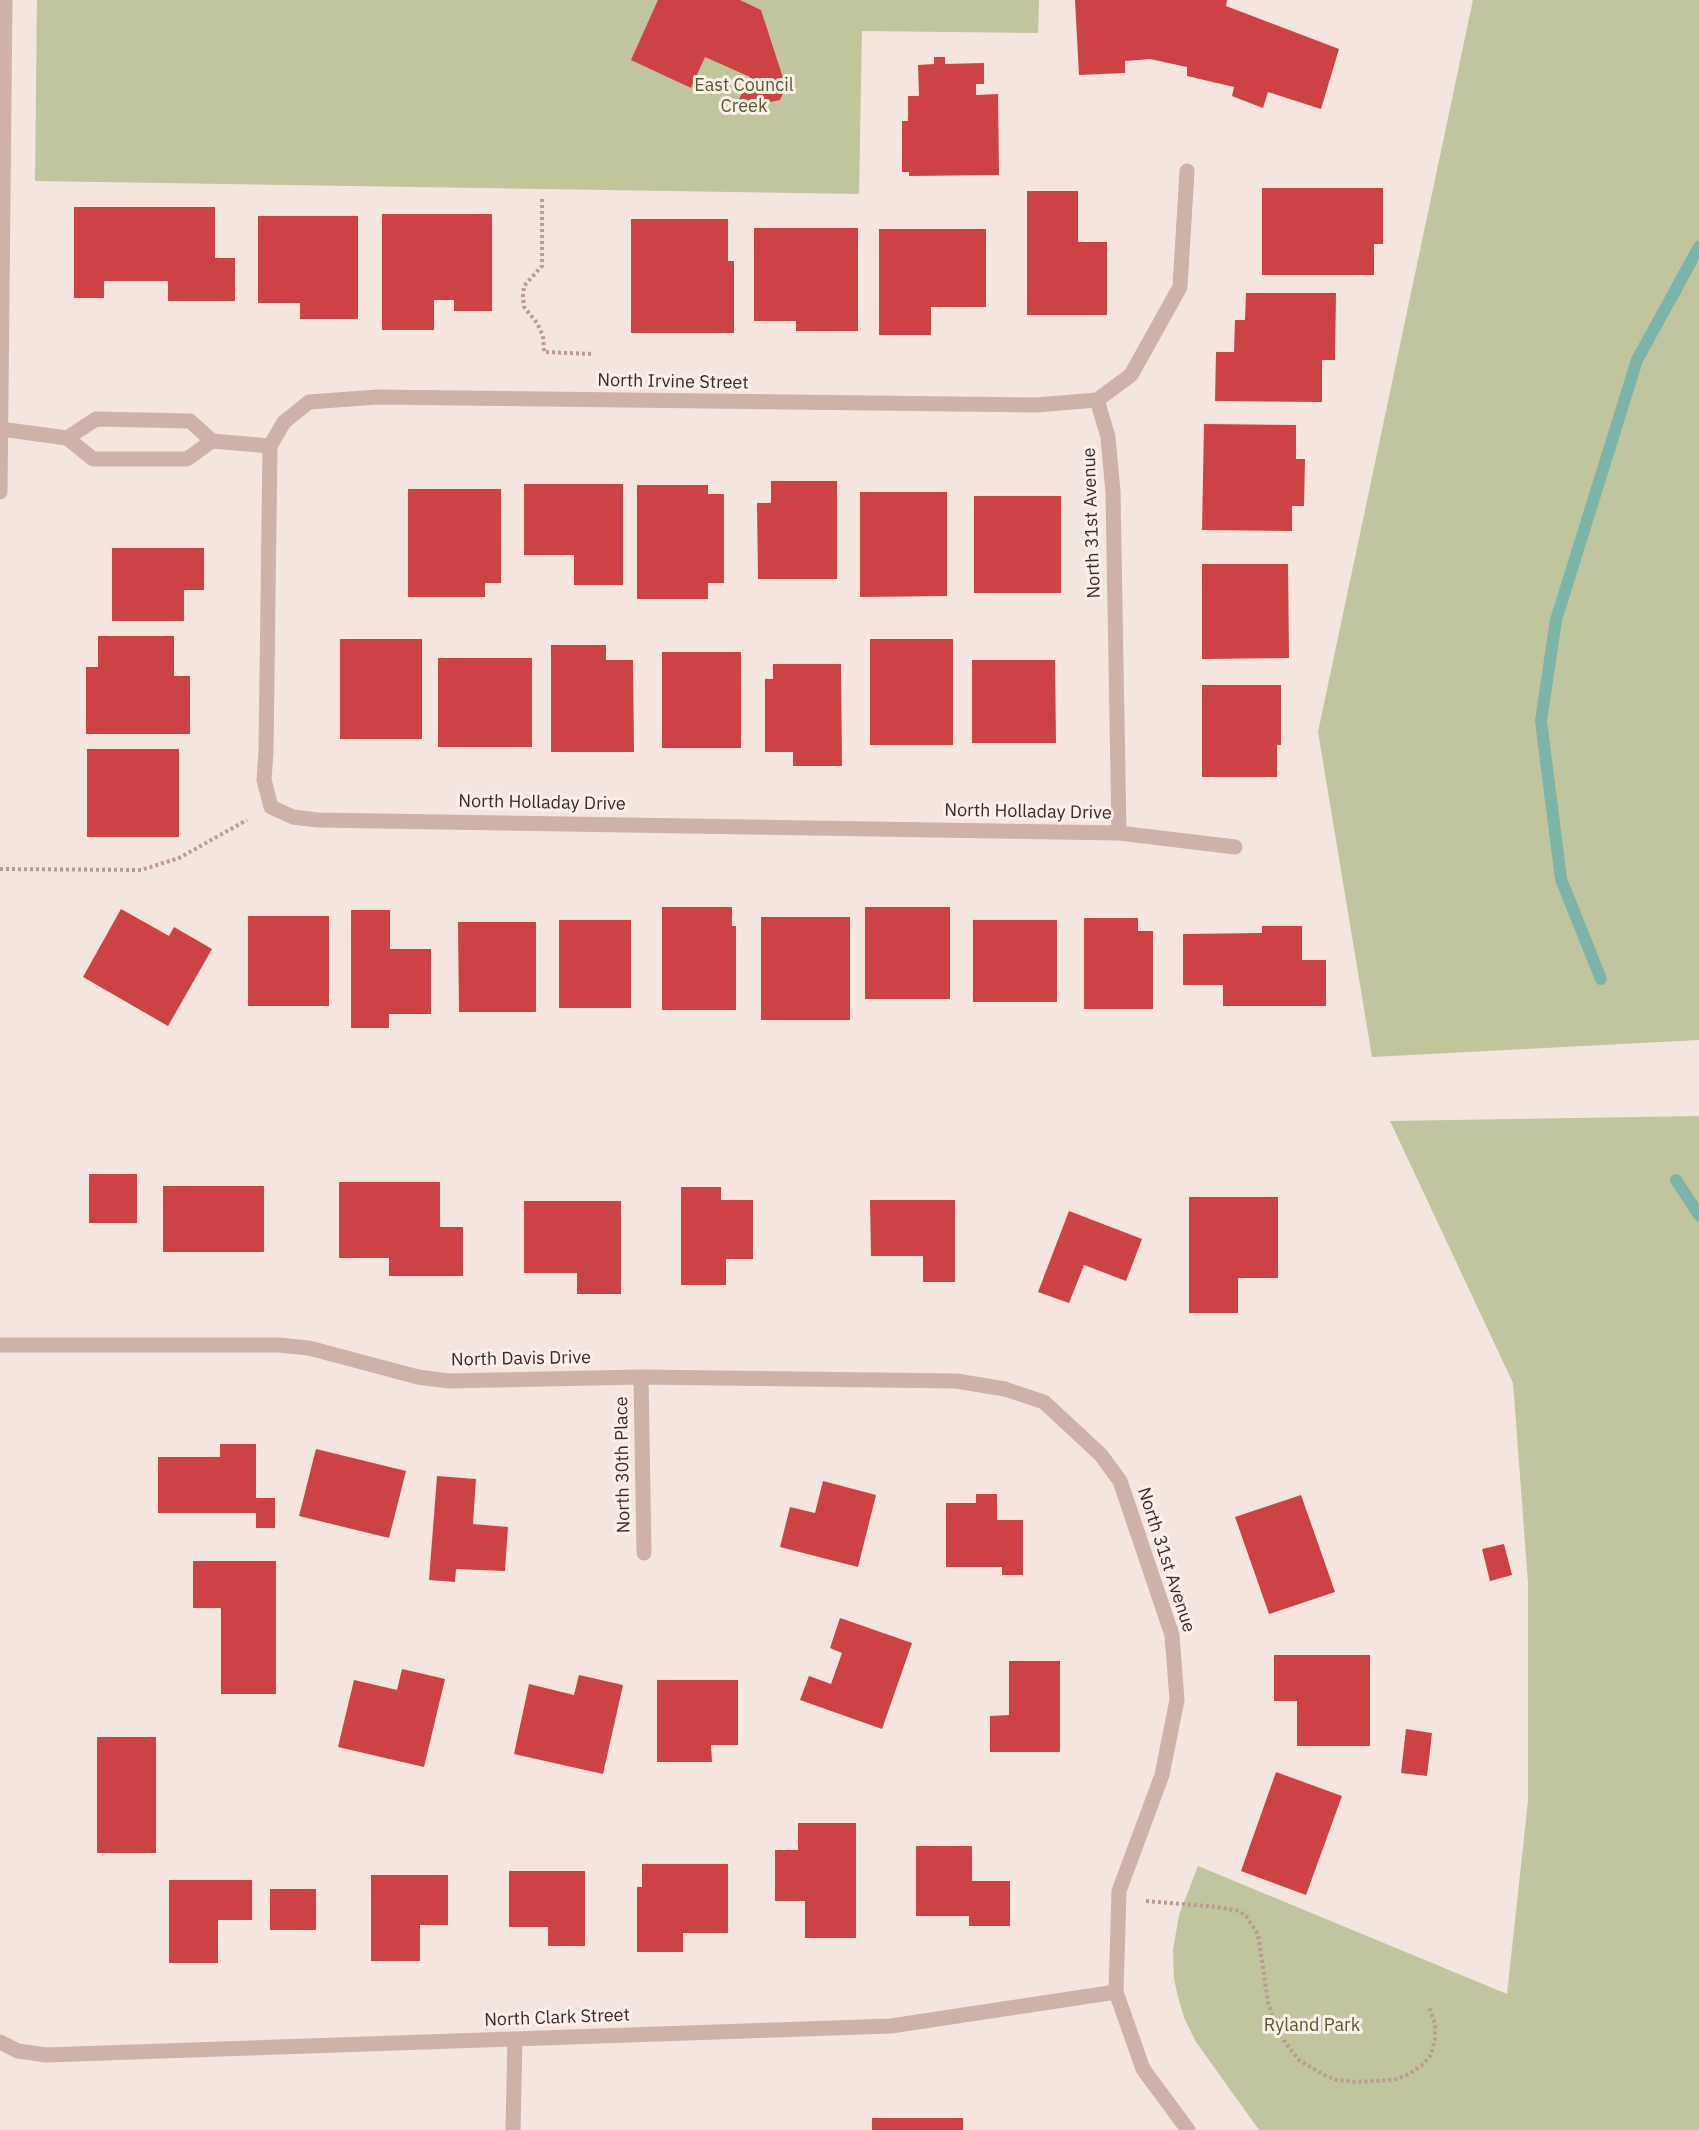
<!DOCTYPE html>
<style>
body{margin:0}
canvas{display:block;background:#f4e5de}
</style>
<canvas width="1699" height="2130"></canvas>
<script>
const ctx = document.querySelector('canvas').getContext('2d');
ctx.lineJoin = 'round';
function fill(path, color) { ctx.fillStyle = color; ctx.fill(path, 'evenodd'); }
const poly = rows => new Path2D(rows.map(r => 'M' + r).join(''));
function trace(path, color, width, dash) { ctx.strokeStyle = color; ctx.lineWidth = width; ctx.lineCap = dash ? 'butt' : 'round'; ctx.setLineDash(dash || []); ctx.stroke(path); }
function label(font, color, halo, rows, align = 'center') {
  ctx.font = font + ' "IBM Plex Sans",sans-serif'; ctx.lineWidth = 6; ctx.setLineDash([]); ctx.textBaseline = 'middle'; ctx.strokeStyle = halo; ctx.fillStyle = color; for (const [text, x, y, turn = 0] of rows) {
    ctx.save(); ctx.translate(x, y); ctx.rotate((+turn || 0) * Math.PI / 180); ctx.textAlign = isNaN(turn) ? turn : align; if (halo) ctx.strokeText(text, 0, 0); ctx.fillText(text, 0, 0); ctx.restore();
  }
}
const green = poly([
 [37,0,1039,0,1038,33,862,31,859,194,35,181],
 [1473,0,1699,0,1699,1040,1372,1057,1318,732],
 [1699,1116,1699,2130,1259,2130,1196,2042,1185,2020,1179,2001,1174,1979,1173,1950,1179,1915,1198,1866,1507,1994,1528,1801,1528,1583,1513,1383,1390,1121]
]);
const stream = poly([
 [1601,979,1561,879,1541,721,1556,620,1637,360,1699,247],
 [1676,1180,1699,1215]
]);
const building = poly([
 [658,0,740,0,761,10,786,87,780,100,750,106,738,101,750,77,705,57,691,88,631,60],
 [1075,0,1227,0,1226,6,1339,49,1321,109,1268,92,1263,108,1232,96,1234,87,1187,76,1187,67,1150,59,1125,61,1125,73,1079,75],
 [934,57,945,57,945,64,984,63,984,84,976,84,976,95,998,94,999,175,909,176,909,172,902,172,902,121,908,121,908,96,919,96,918,65,934,64],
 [1262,188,1383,188,1383,244,1374,244,1374,275,1262,275],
 [1027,191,1078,191,1078,242,1107,242,1107,315,1027,315],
 [74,207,215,207,215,258,235,258,235,301,168,301,168,281,104,281,104,298,74,298],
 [382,214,492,214,492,311,454,311,454,300,434,300,434,330,382,330],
 [258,216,358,216,358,319,300,319,300,303,258,303],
 [631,219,728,219,728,261,734,261,734,333,631,333],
 [754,228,858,228,858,331,796,331,796,321,754,321],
 [879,229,986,229,986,307,931,307,931,335,879,335],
 [1246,293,1336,293,1335,360,1322,360,1322,402,1215,401,1216,352,1234,352,1235,320,1245,320],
 [1204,424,1296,425,1296,459,1305,459,1304,506,1292,506,1292,531,1202,530],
 [771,481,837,481,837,579,758,579,757,503,771,503],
 [524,484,623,484,623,585,574,585,574,555,524,555],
 [637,485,708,485,708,494,724,494,724,583,708,583,708,599,637,599],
 [408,489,501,489,501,583,485,583,485,597,408,597],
 [860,492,947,492,947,596,860,597],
 [974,496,1061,496,1061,593,974,593],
 [112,548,204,548,204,590,184,590,184,621,112,621],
 [1202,564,1288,564,1289,658,1202,659],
 [98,636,174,636,174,676,190,676,190,734,86,734,86,667,98,667],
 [340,639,422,639,422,739,340,739],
 [870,639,953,639,953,745,870,745],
 [551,645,606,645,606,660,633,660,634,752,551,752],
 [662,652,741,652,741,748,662,748],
 [438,658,532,658,532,747,438,747],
 [972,660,1055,660,1056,743,972,743],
 [773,664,841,664,842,766,793,766,793,752,765,752,765,679,773,679],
 [1202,685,1281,685,1281,745,1277,745,1277,777,1202,777],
 [87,749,179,749,179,837,87,837],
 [662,907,732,907,732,926,736,926,736,1010,662,1010],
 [865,907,950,907,950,999,865,999],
 [121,909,169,936,174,927,212,949,168,1026,83,977],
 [351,910,390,910,390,949,431,949,431,1014,389,1014,389,1028,351,1028],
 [248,916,329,916,329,1006,248,1006],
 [761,917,850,917,850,1020,761,1020],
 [1084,918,1138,918,1138,931,1153,931,1153,1009,1084,1009],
 [559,920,631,920,631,1008,559,1008],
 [973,920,1057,920,1057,1002,973,1002],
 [458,922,536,922,536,1012,459,1012],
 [1262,926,1302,926,1302,960,1326,960,1326,1006,1223,1006,1223,985,1183,985,1183,934,1262,933],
 [89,1174,137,1174,137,1223,89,1223],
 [339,1182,440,1182,440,1227,463,1227,463,1276,389,1276,389,1258,339,1258],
 [163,1186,264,1186,264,1252,163,1252],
 [681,1187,721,1187,721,1200,753,1200,753,1259,726,1259,726,1285,681,1285],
 [1189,1197,1278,1197,1278,1278,1238,1278,1238,1313,1189,1313],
 [870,1200,955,1200,955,1282,923,1282,923,1256,871,1256],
 [524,1201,621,1201,621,1294,577,1294,577,1273,524,1273],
 [1069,1211,1142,1239,1126,1281,1084,1265,1069,1303,1038,1292],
 [220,1444,256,1444,256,1498,275,1498,275,1528,256,1528,256,1513,158,1513,158,1457,220,1457],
 [316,1449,406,1471,389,1538,299,1516],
 [437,1476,476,1479,473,1524,508,1527,505,1571,456,1569,455,1582,429,1580],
 [823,1481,876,1495,858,1567,780,1547,790,1507,815,1513],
 [976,1494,997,1494,997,1520,1023,1520,1023,1575,1002,1575,1002,1567,946,1567,946,1503,976,1503],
 [1301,1495,1335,1592,1269,1614,1235,1517],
 [1504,1544,1512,1575,1490,1581,1482,1549],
 [193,1561,276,1561,276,1694,221,1694,221,1608,193,1608],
 [840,1618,912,1643,882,1729,800,1700,809,1676,831,1684,842,1653,830,1648],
 [1274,1655,1370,1655,1370,1746,1297,1746,1297,1701,1274,1701],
 [1009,1661,1060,1661,1060,1752,990,1752,990,1716,1009,1715],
 [402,1669,445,1679,424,1767,338,1747,354,1680,397,1690],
 [579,1675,623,1685,603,1774,514,1754,529,1684,574,1695],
 [657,1680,738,1680,738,1745,711,1745,712,1762,657,1762],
 [1406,1729,1432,1733,1427,1776,1401,1773],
 [97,1737,156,1737,156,1853,97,1853],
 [1276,1772,1342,1796,1306,1895,1241,1871],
 [798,1823,856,1823,856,1938,805,1938,805,1901,775,1901,775,1850,798,1850],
 [916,1846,972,1846,972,1881,1010,1881,1010,1926,969,1926,969,1916,916,1916],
 [642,1864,728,1864,728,1933,683,1933,683,1952,637,1952,637,1887,642,1887],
 [509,1871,585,1871,585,1946,548,1946,548,1927,509,1927],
 [371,1875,448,1875,448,1925,420,1925,420,1961,371,1961],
 [169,1880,252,1880,252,1920,218,1920,218,1963,169,1963],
 [270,1889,316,1889,316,1930,270,1930],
 [872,2118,963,2118,963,2130,872,2130]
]);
const path = poly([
 [542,199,542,266,524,286,523,296,524,307,537,323,543,336,544,352,591,354],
 [0,869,141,870,179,858,247,820],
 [1146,1901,1217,1907,1239,1911,1246,1916,1258,1934,1268,2002,1278,2033,1299,2060,1324,2075,1337,2080,1355,2082,1394,2080,1409,2074,1422,2065,1431,2055,1435,2039,1435,2024,1429,2006]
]);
const minor = poly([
 [1097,400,1036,405,378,397,309,402,284,422,270,446,266,752,264,780,271,807,293,817,318,820,1119,833,1235,847],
 [1097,400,1108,437,1113,492,1119,833],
 [1097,400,1131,375,1180,287,1187,171],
 [0,429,67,438,93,459,187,459,212,441],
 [67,438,96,419,190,421,212,441,270,446],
 [0,492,5,0],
 [0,1345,278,1345,309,1348,418,1377,448,1381,641,1377,956,1381,1005,1389,1044,1402,1101,1455,1120,1481,1172,1635,1177,1700,1162,1775,1119,1891,1116,1992,1143,2069,1188,2130],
 [641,1377,644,1553],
 [0,2042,18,2051,46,2055,891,2026,1116,1992],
 [513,2130,515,2039]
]);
const parkNames = [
 ["East Council",744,86],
 ["Creek",744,107],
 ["Ryland Park",1312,2026]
];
const streetNames = [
 ["North Irvine Street",673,382,1],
 ["North 31st Avenue",1092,523,-92],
 ["North Holladay Drive",542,803,1],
 ["North Holladay Drive",1028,812,1],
 ["North Davis Drive",521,1359,-1],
 ["North 30th Place",623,1465,-91],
 ["North 31st Avenue",1166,1560,72],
 ["North Clark Street",557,2018,-2]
];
fill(green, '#c1c59d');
trace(stream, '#7bb4a8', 12);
fill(building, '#cd4344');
trace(path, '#ba9a93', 4, [3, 3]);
trace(minor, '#ceb1a9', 15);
label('18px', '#555b2b', '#fbf0eb', parkNames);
label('18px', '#3a2a29', '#fbf0eb', streetNames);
</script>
